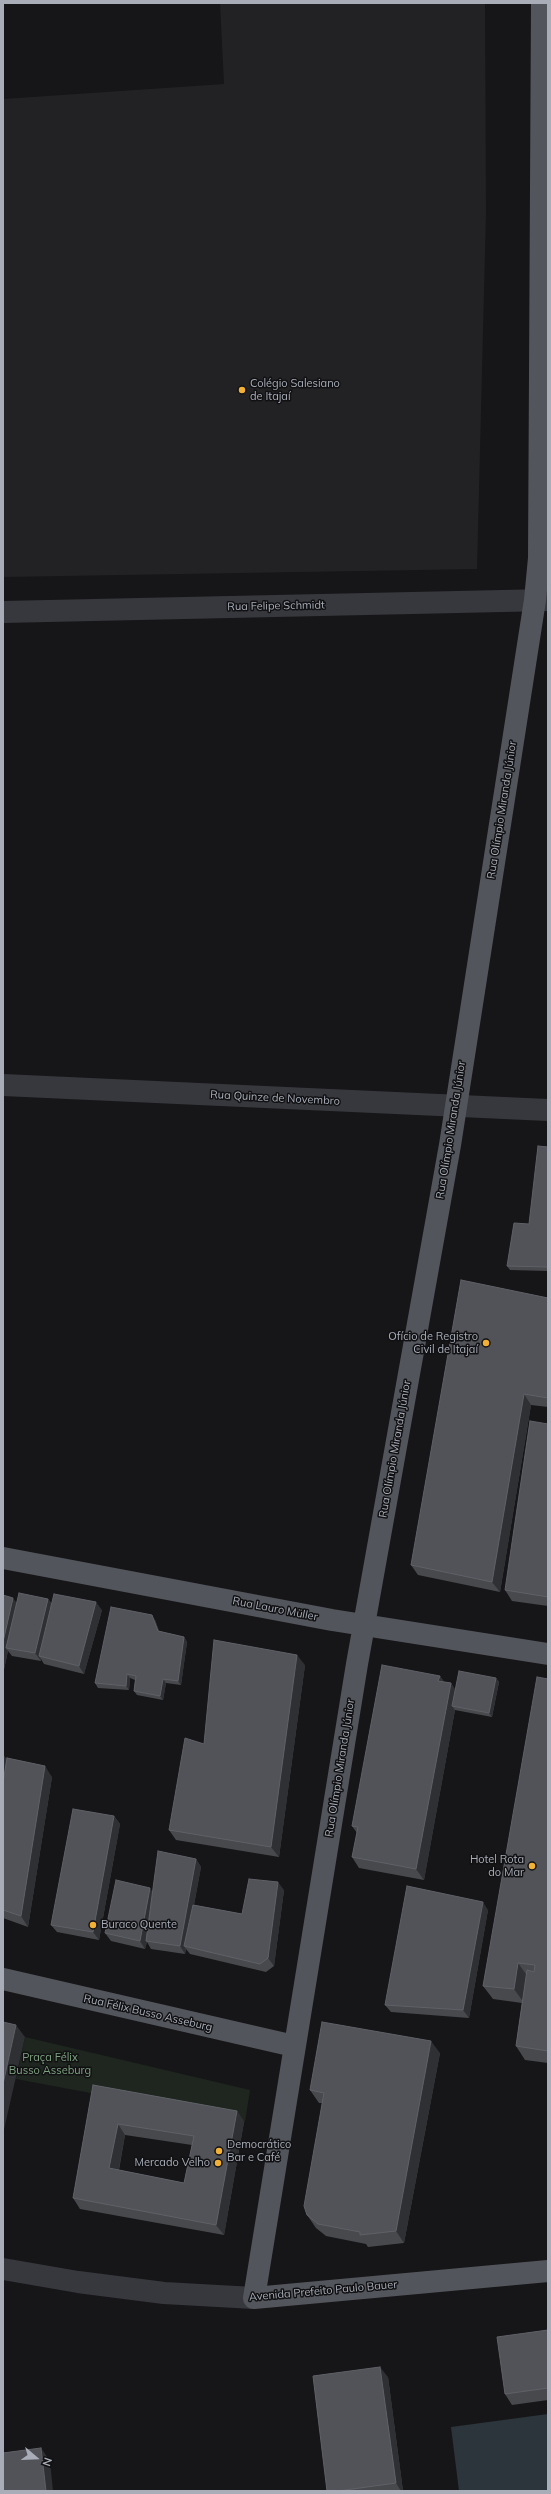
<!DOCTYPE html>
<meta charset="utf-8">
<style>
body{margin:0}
#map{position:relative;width:551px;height:2494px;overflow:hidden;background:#161618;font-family:Mulish,sans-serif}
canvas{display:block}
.frame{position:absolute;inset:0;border:4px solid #a8adb8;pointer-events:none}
.north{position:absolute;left:16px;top:2438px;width:40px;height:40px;-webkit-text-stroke:3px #111113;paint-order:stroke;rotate:109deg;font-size:11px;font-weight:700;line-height:16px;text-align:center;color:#a8adb8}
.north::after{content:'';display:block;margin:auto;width:14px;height:18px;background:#a8adb8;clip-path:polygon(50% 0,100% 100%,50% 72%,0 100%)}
</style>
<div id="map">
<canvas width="551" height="2494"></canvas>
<div class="frame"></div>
<div class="north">N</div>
</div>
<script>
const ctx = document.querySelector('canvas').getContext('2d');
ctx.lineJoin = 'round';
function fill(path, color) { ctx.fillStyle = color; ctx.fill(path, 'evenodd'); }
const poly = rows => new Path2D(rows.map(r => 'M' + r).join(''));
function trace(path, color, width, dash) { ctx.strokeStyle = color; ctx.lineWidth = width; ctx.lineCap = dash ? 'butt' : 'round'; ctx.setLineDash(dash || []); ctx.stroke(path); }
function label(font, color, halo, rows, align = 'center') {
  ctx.font = font + ' Mulish,sans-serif'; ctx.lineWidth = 3; ctx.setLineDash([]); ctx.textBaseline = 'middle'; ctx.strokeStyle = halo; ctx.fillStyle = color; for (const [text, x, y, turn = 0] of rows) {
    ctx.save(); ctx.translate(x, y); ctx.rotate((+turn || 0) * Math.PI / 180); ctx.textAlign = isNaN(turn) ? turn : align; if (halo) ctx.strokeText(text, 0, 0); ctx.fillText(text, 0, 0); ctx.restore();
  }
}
const built = poly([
 [220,3,485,3,486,212,477,569,3,577,3,99,224,84]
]);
const green = poly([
 [25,2037,250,2090,245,2122,16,2079]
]);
const water = poly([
 [548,2414,548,2491,459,2491,451,2427]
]);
const minor = poly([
 [3,612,548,600],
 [3,1085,548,1110],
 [3,2269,78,2282,164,2293,254,2298]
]);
const major = poly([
 [542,3,539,558,535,600,450,1145,357,1664,254,2298,548,2271],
 [3,1558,332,1620,548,1654],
 [3,1979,294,2046]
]);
const wall = poly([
 [548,1147,548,1271,510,1270,507,1266,529,1224],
 [548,1298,548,1407,531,1405,500,1592,418,1575,411,1565],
 [548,1424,548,1606,512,1601,505,1590],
 [3,1595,17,1603,48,1599,52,1604,102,1610,84,1674,44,1664,41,1659,41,1661,12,1656,8,1651,3,1674],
 [155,1620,159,1631,184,1637,187,1642,181,1685,166,1683,163,1700,137,1695,134,1691,135,1680,130,1678,129,1690,98,1688,95,1683],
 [305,1665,279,1857,176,1840,169,1830,204,1744],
 [440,1676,444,1682,451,1683,455,1690,496,1678,499,1682,492,1717,455,1710,424,1880,359,1868,352,1857,357,1833,352,1826],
 [548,1679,548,2063,525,2060,516,2046,522,2003,493,1999,483,1986],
 [3,1755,4,1756,7,1760,52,1777,28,1927,3,1918],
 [114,1816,120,1824,99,1940,57,1932,51,1925],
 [196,1859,201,1867,194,1905,242,1914,284,1890,274,1966,266,1972,190,1954,186,1949,185,1954,151,1949,147,1942,145,1949,111,1941,105,1933,153,1892],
 [488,1910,469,2018,391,2012,385,2005],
 [440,2053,404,2243,368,2247,366,2244,326,2236,316,2228,307,2215,322,2103,319,2103,310,2090],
 [93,2085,237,2111,244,2122,224,2235,80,2209,73,2198],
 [125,2135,192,2145,184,2183,119,2170],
 [548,2330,548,2400,512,2405,505,2394],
 [388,2377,403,2491,327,2491]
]);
const shadedWall = poly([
 [524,1394,531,1405,500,1592,492,1582],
 [13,1598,19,1606,6,1648,8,1651,3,1674,3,1642],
 [48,1599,54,1607,39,1656,41,1659,41,1661,35,1653],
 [96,1602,102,1610,84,1674,79,1666],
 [152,1615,155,1620,161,1635,158,1631],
 [184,1637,187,1642,181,1685,178,1681],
 [297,1655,305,1665,279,1857,271,1847],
 [127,1674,130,1678,129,1690,126,1686],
 [440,1676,447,1686,438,1681],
 [496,1678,499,1682,492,1717,489,1713],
 [163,1679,166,1683,163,1700,160,1696],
 [451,1683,458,1694,452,1706,455,1710,424,1880,416,1869],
 [4,1756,11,1766,3,1814,3,1762],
 [45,1766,52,1777,28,1927,21,1916],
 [114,1816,120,1824,99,1940,93,1932],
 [196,1859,201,1867,186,1947,184,1946,186,1949,185,1954,180,1946],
 [278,1882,284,1890,274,1966,268,1958],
 [150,1888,155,1896,146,1941,147,1942,145,1949,140,1941],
 [483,1902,488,1910,469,2018,463,2010],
 [518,1963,528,1977,524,2003,514,1989],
 [16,2025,25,2037,3,2134,3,2084],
 [431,2041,440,2053,404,2243,396,2231],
 [237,2111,244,2122,224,2235,216,2225],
 [118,2124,125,2135,117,2179,109,2168],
 [380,2367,388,2377,403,2491,401,2491,396,2483],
 [41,2448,50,2461,53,2491,46,2491]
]);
const building = poly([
 [538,1146,548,1147,548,1267,507,1266,514,1223,529,1224,538,1146],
 [461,1280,548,1298,548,1398,524,1394,492,1582,411,1565,461,1280],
 [530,1421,548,1424,548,1597,505,1590,530,1421],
 [19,1593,48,1599,35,1653,6,1648,19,1593],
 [54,1594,96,1602,79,1666,39,1656,54,1594],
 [3,1595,13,1598,3,1642,3,1595],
 [111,1607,152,1615,158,1631,184,1637,178,1681,163,1679,160,1696,134,1691,136,1676,127,1674,126,1686,95,1683,111,1607],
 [214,1640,297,1655,271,1847,169,1830,185,1738,204,1744,214,1640],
 [382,1665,440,1676,438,1681,451,1683,416,1869,352,1857,358,1827,352,1826,382,1665],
 [459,1671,496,1678,489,1713,452,1706,459,1671],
 [537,1677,548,1679,548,2051,516,2046,527,1970,534,1972,535,1965,518,1963,514,1989,483,1986,537,1677],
 [7,1758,45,1766,21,1916,3,1910,3,1783,7,1758],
 [73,1809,114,1816,93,1932,51,1925,73,1809],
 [158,1851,196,1859,180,1946,146,1941,158,1851],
 [249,1879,278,1882,268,1958,260,1964,184,1946,193,1905,242,1914,249,1879],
 [116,1880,150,1888,140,1941,105,1933,116,1880],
 [407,1886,483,1902,463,2010,385,2005,407,1886],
 [3,2022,16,2025,3,2084,3,2022],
 [322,2022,431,2041,396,2231,360,2235,360,2232,318,2224,307,2215,304,2206,324,2093,310,2090,322,2022],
 [93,2085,237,2111,216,2225,73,2198,93,2085],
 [118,2124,194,2136,184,2183,109,2168,118,2124],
 [548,2330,548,2388,505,2394,497,2337,548,2330],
 [380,2367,396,2483,338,2491,327,2491,313,2376,380,2367],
 [41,2448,46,2491,3,2491,3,2453,41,2448]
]);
const markers = [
 [242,390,4,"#f2b134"],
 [486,1343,4,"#f2b134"],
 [532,1866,4,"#f2b134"],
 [93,1925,4,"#f2b134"],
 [219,2151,4,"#f2b134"],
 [218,2163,4,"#f2b134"]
];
const poiNames = [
 ["Colégio Salesiano",250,384],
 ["de Itajaí",250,397],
 ["Ofício de Registro",478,1337,"right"],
 ["Civil de Itajaí",478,1350,"right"],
 ["Hotel Rota",524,1860,"right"],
 ["do Mar",524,1873,"right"],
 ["Buraco Quente",101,1925],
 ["Democrático",227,2145],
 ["Bar e Café",227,2158],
 ["Mercado Velho",210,2163,"right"]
];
const streetNames = [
 ["Rua Felipe Schmidt",276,606,-1],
 ["Rua Olímpio Miranda Júnior",502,810,-81],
 ["Rua Quinze de Novembro",275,1098,3],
 ["Rua Olímpio Miranda Júnior",451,1130,-81],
 ["Rua Olímpio Miranda Júnior",395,1449,-80],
 ["Rua Lauro Müller",275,1609,11],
 ["Rua Olímpio Miranda Júnior",340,1768,-81],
 ["Rua Félix Busso Asseburg",148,2013,13],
 ["Avenida Prefeito Paulo Bauer",323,2291,-5]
];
const parkNames = [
 ["Praça Félix",50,2058],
 ["Busso Asseburg",50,2071]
];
fill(built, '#222225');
fill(green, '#1e261f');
fill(water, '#2c353c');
trace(minor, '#37383d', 22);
trace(major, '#53555c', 22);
fill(wall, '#47494d');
fill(shadedWall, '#2f3033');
fill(building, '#525359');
trace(building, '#5f6168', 1);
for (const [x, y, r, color] of markers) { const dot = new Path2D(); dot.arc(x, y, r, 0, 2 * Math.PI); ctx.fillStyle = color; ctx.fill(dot); trace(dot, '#111113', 1.5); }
label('11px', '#a8adb8', '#111113', poiNames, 'left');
label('11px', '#a8adb8', '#111113', streetNames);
label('11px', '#7fa381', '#111113', parkNames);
</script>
